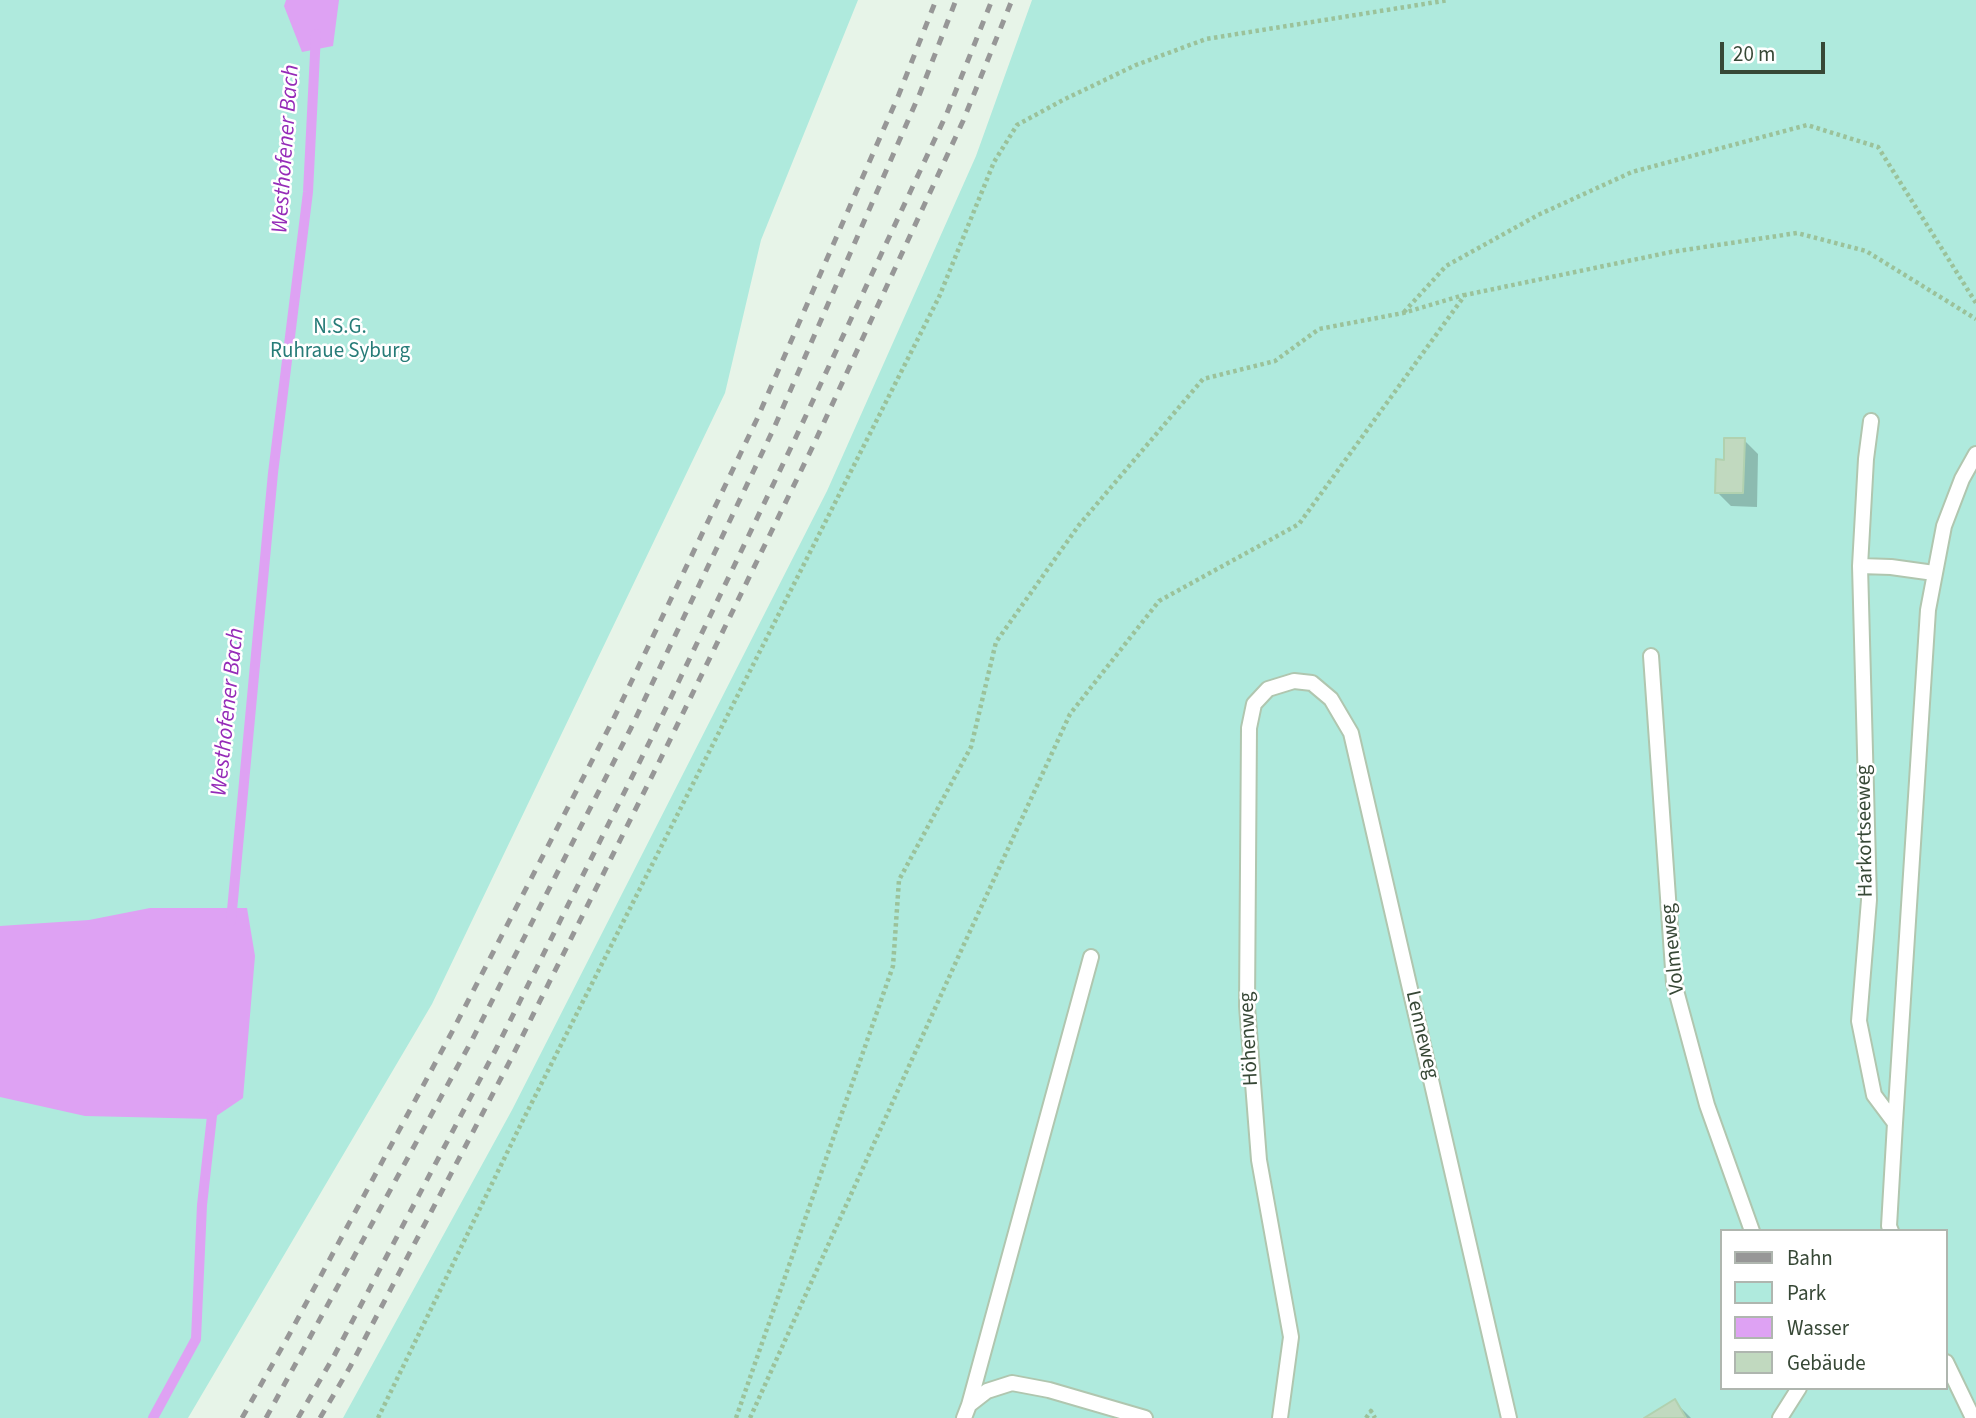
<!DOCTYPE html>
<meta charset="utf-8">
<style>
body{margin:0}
#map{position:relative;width:1976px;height:1418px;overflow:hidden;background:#e7f4e8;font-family:"Source Sans 3",sans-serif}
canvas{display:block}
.legend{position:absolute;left:1720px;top:1229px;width:228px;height:161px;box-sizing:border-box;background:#fff;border:2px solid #afb6af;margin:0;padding:9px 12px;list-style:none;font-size:21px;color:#374836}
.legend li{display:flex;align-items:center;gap:14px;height:35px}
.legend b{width:35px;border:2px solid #afb6af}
.scale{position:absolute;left:1720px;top:42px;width:105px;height:32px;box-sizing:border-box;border:4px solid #374836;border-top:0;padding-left:9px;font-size:21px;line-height:24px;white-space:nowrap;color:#374836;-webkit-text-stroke:5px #fff;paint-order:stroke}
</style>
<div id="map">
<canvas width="1976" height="1418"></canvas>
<ul class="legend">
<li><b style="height:9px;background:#979797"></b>Bahn</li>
<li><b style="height:19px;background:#afeadd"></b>Park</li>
<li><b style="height:19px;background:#dea2f3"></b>Wasser</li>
<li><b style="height:19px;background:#c1d9bf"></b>Gebäude</li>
</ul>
<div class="scale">20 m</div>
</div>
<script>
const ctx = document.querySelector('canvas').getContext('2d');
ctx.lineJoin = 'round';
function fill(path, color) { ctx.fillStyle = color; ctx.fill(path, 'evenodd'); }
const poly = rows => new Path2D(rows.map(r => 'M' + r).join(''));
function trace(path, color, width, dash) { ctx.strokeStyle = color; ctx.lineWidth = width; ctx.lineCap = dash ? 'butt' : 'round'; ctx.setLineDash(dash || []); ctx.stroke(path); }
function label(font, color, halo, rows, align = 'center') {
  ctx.font = font + ' "Source Sans 3",sans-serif'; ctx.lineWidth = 5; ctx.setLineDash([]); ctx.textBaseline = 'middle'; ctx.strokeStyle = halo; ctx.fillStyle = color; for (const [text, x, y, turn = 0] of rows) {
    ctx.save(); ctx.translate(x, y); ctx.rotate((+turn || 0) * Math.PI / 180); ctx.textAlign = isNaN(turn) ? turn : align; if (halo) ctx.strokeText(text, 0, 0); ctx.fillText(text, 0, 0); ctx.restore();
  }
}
const green = poly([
 [0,0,858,0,761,240,725,393,432,1004,188,1418,0,1418],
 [1032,0,1976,0,1976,1418,343,1418,512,1110,827,491,976,156],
 [1722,1231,1946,1231,1946,1388,1722,1388]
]);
const water = poly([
 [286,0,339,0,333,46,302,52,284,6],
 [150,908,247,908,255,956,243,1098,212,1119,85,1116,0,1097,0,926,89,920]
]);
const shadow = poly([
 [1744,440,1758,454,1757,507,1731,506,1717,492,1726,461],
 [1674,1401,1691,1418,1647,1418]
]);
const stream = poly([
 [231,921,273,473,308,192,316,34],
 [153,1418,196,1339,202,1205,213,1107]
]);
const building = poly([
 [1724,438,1745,438,1743,493,1715,493,1716,459,1724,460,1724,438],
 [1675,1399,1686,1418,1644,1418,1675,1399]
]);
const path = poly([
 [1404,312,1446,266,1538,215,1632,172,1807,125,1878,147,1976,303],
 [378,1418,521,1124,939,297,994,162,1017,125,1063,100,1136,65,1206,39,1449,0],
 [736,1418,893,966,899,880,971,747,996,642,1079,525,1203,379,1275,361,1319,329,1403,313,1464,295],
 [750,1418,960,953,1070,714,1159,601,1299,524,1465,295,1671,252,1797,233,1866,251,1976,319],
 [1366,1418,1371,1411,1375,1418]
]);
const lane = poly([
 [1871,421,1866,459,1860,566,1869,900,1859,1021,1874,1095,1895,1123,1889,1226,1891,1231],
 [1860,566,1891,567,1934,573],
 [1651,656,1674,983,1707,1105,1752,1231],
 [1895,1123,1928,610,1944,526,1962,479,1976,454],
 [1946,1362,1973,1418],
 [969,1405,987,1391,1012,1383,1049,1390,1145,1418],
 [964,1418,969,1405,1091,957],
 [1280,1418,1291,1337,1259,1160,1247,1006,1249,728,1254,704,1268,689,1294,681,1312,683,1331,699,1351,733,1509,1418],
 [1780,1418,1799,1388]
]);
const rail = poly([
 [242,1418,289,1335,453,1030,613,720,757,419,899,94,936,0],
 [266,1418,472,1040,631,728,774,428,920,93,956,0],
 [298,1418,334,1356,496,1049,651,739,795,439,947,113,992,0],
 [320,1418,350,1367,511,1059,666,748,813,446,963,121,1012,0]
]);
const parkNames = [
 ["N.S.G.",340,328],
 ["Ruhraue Syburg",340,352]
];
const streetNames = [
 ["Harkortseeweg",1866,831,-91],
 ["Volmeweg",1674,949,-96],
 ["Lenneweg",1421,1035,77],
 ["Höhenweg",1250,1039,-93]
];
const waterNames = [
 ["Westhofener Bach",287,149,-86],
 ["Westhofener Bach",229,712,-84]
];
fill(green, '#afeadd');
fill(water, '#dea2f3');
fill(shadow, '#0003');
trace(stream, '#dea2f3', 10);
fill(building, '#c1d9bf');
trace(building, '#b1d1af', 2);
trace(lane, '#b0c6af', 18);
trace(path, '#9bc29a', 4.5, [3.5, 3.5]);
trace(lane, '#fff', 14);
trace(rail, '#979797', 5, [9, 9]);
label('21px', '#277c78', '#fff', parkNames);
label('21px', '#374836', '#fff', streetNames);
label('italic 23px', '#952bb8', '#fff', waterNames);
</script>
